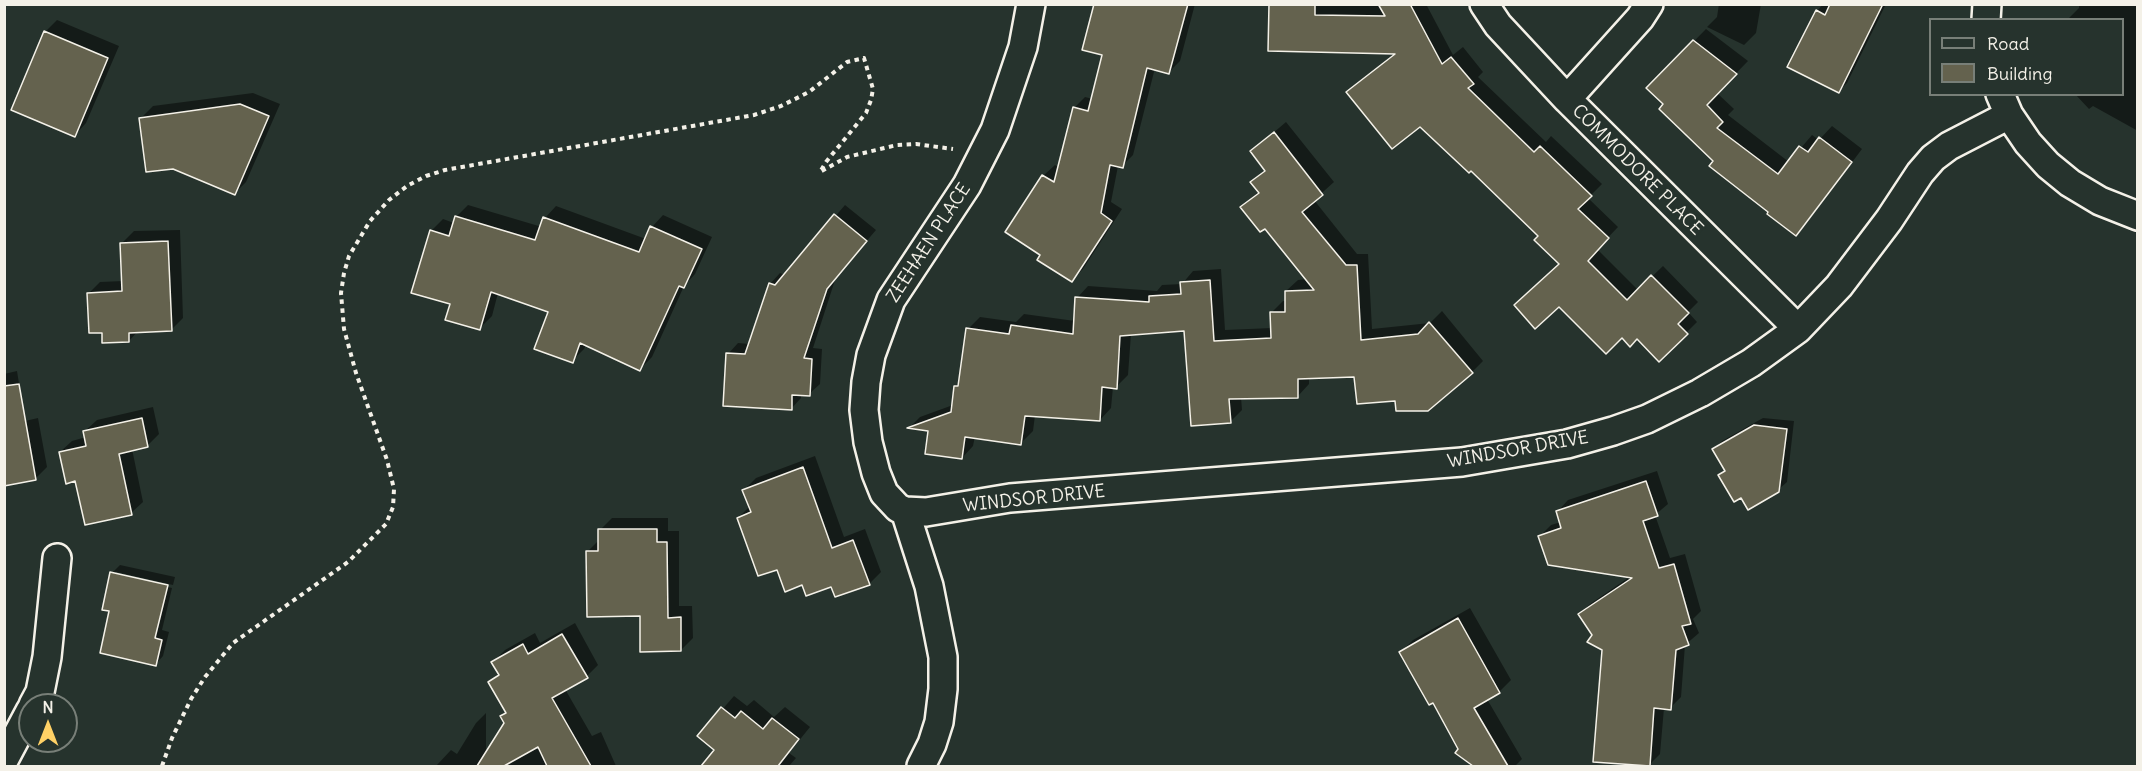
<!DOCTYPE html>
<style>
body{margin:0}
#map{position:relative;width:2142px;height:771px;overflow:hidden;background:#26332d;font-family:Delius,sans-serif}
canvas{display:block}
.frame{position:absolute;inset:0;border:6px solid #f4f1e8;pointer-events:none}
.legend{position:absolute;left:1929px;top:18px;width:195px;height:78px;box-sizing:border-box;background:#26332d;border:2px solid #787f78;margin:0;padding:8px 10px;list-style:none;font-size:18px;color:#f4f1e8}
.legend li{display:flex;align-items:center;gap:12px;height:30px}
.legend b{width:30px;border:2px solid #787f78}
.north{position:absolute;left:18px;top:693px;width:60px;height:60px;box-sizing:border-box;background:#26332d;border:2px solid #787f78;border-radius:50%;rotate:0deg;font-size:16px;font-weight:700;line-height:24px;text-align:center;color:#f4f1e8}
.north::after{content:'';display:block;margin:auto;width:21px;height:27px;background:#ffd166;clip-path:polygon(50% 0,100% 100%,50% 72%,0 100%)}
</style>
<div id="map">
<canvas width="2142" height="771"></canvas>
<div class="frame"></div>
<ul class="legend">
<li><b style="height:8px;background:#26332d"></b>Road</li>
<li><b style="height:16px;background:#64624e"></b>Building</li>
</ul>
<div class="north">N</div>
</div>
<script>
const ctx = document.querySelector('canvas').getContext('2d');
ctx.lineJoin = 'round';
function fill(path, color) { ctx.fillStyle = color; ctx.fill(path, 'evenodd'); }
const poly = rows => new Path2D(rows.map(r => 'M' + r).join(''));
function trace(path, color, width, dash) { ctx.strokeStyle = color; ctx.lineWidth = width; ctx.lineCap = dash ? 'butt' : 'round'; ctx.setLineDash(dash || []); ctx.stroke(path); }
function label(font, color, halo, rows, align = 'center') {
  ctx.font = font + ' Delius,sans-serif'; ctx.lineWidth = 5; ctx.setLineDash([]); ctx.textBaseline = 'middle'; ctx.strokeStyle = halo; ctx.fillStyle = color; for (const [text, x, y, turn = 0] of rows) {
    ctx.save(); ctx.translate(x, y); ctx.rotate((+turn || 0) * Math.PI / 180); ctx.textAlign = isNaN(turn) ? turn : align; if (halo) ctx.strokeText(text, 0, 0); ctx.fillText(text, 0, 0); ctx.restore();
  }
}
const shadow = poly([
 [1096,4,1195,4,1180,61,1169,72,1155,68,1133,155,1122,166,1118,166,1111,202,1122,209,1083,269,1072,280,1042,255,1007,232,1043,176,1055,165,1059,168,1074,108,1085,97,1093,99,1104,54],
 [1270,4,1426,4,1453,55,1463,47,1483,72,1478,77,1546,142,1551,136,1602,184,1588,198,1618,227,1597,249,1638,290,1663,266,1698,302,1688,312,1697,322,1659,360,1560,264,1540,236,1471,169,1420,125,1348,92,1396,52],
 [1719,4,1761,4,1756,33,1744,45,1707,27,1717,17],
 [1823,4,1833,7,1833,4,1886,4,1847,83,1839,91,1817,11],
 [2079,4,2138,4,2138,131,2093,106,2089,109,2075,94,2122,94,2122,20,2067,20,2079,8],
 [57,20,119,46,86,123,75,135,45,32],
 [1706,29,1748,61,1717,93,1734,109,1728,115,1789,162,1812,135,1819,140,1832,126,1862,149,1807,222,1795,234,1715,161,1665,104,1648,88],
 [253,93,280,104,246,182,235,193,141,118,153,106],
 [1286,122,1334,182,1314,200,1357,254,1368,254,1372,329,1430,323,1442,311,1483,361,1472,372,1396,399,1356,376,1309,377,1309,384,1298,396,1241,397,1242,410,1230,422,1185,330,1131,334,1128,375,1116,387,1113,387,1111,408,1100,420,1035,415,1033,431,1021,443,975,436,973,446,962,458,930,430,910,427,920,417,953,405,956,386,960,382,968,329,980,317,1016,322,1024,314,1075,321,1077,298,1088,286,1157,291,1162,285,1182,284,1193,271,1221,269,1225,330,1272,328,1271,313,1283,301,1286,301,1286,291,1298,280,1307,279,1265,226,1242,207,1259,191,1252,182,1266,169,1252,151],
 [468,205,542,227,545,218,556,206,646,239,652,227,663,215,712,237,695,274,684,286,652,357,640,369,586,345,584,349,572,361,549,311,498,293,492,316,480,328,452,303,431,231,443,219,454,223,456,217],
 [845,205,876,230,836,277,813,348,822,349,820,384,809,394,801,394,801,398,791,409,728,354,738,343,750,344,770,284,780,273,785,275],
 [180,230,183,318,171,330,138,331,129,341,103,331,88,294,100,282,123,281,122,243,134,231],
 [17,371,25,421,38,418,47,467,35,479,4,484,4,374],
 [153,407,159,434,148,445,132,449,143,502,131,513,77,480,60,452,72,441,86,437,85,431,97,420],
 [1763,418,1794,421,1787,482,1778,490,1720,475,1726,469,1714,449,1722,441],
 [815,456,844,537,865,529,881,572,869,584,803,583,777,568,738,518,750,506,744,490,756,478],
 [1657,471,1668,504,1655,515,1670,558,1685,554,1701,611,1693,619,1699,633,1685,645,1681,697,1670,708,1664,708,1660,754,1649,765,1603,649,1580,614,1590,604,1631,576,1540,536,1551,525,1561,522,1558,511,1568,500],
 [612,518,668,518,668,531,679,531,679,606,692,606,693,638,681,650,641,615,587,552,600,539,600,530],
 [120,565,175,577,173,585,116,572,116,575,172,588,162,630,169,632,163,656,155,665,111,610,112,573],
 [1470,608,1511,680,1499,692,1487,699,1522,759,1515,766,1474,766,1460,749,1434,701,1401,652,1413,640],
 [575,623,598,665,587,676,565,689,592,736,601,732,616,766,495,766,489,751,506,723,502,716,507,711,490,682,499,673,493,662,505,650,535,633,540,643],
 [734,696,747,706,754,700,774,717,785,707,810,727,789,753,796,758,789,766,709,766,705,764,716,750,699,736],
 [486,713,486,766,436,766,451,750,457,754,476,723]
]);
const building = poly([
 [1094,4,1188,4,1169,74,1147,68,1123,168,1110,165,1101,213,1112,221,1072,282,1037,260,1040,255,1005,232,1042,175,1054,182,1073,107,1088,111,1102,55,1082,50,1094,4],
 [1269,4,1315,4,1315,15,1385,16,1378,4,1410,4,1442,64,1451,57,1474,84,1468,88,1534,152,1540,146,1592,196,1578,209,1609,238,1588,261,1627,300,1651,275,1689,313,1678,324,1688,334,1659,362,1637,339,1630,347,1622,338,1606,354,1559,307,1535,329,1514,305,1559,264,1534,240,1538,236,1471,171,1469,173,1420,127,1392,149,1346,92,1395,54,1268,51,1269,4],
 [1830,4,1883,4,1839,93,1787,67,1816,10,1825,15,1830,4],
 [44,31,108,58,75,137,11,110,44,31],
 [1693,40,1737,74,1707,105,1723,122,1717,128,1778,174,1799,146,1808,152,1819,137,1852,162,1796,236,1767,214,1768,212,1709,166,1713,161,1659,109,1663,104,1646,88,1693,40],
 [240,104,269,116,235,195,173,169,146,172,139,118,240,104],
 [1274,132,1323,195,1302,212,1346,265,1357,265,1361,340,1418,334,1429,322,1473,373,1428,411,1396,411,1395,401,1357,404,1354,377,1298,379,1298,398,1229,399,1231,423,1191,426,1184,331,1120,336,1117,389,1102,387,1100,421,1025,416,1021,445,965,437,962,459,925,454,928,431,907,428,951,412,954,386,958,386,966,328,1009,334,1011,325,1073,334,1075,297,1149,302,1149,296,1181,294,1180,282,1210,280,1214,341,1271,338,1270,312,1285,312,1285,291,1314,290,1265,229,1260,232,1240,207,1259,193,1250,182,1265,171,1250,151,1274,132],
 [834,214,867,241,827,289,804,358,812,359,810,396,792,395,792,410,723,406,726,353,745,354,769,283,775,285,834,214],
 [455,216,535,240,543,217,639,252,650,226,702,249,684,288,679,286,640,371,580,343,573,363,534,349,548,312,491,292,480,330,445,320,450,304,411,293,430,230,449,236,455,216],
 [168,241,172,331,129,333,129,342,102,343,102,333,89,333,87,293,122,291,120,243,168,241],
 [19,384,36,480,4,486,4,386,19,384],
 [142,418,148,447,119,454,132,515,85,525,75,481,66,484,59,452,86,446,83,431,142,418],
 [1754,425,1787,429,1779,492,1748,510,1741,498,1734,502,1718,475,1725,471,1712,449,1754,425],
 [803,467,832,548,853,540,870,585,835,597,831,587,806,596,802,585,785,592,777,570,758,576,737,518,751,512,742,490,803,467],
 [1646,481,1658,516,1643,521,1659,568,1674,564,1691,624,1682,626,1689,645,1676,650,1671,710,1654,708,1650,766,1593,762,1602,650,1587,642,1592,635,1578,614,1632,578,1548,565,1538,536,1561,528,1556,511,1646,481],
 [598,529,657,529,657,542,667,542,668,618,681,617,681,651,640,652,640,616,587,617,586,551,598,551,598,529],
 [110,572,168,585,155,638,162,640,156,666,100,653,109,611,102,610,110,572],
 [1458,618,1500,693,1474,708,1508,766,1473,766,1455,753,1458,749,1433,703,1429,705,1399,652,1458,618],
 [562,634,588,678,552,698,591,766,547,766,538,747,504,766,477,766,504,723,500,716,506,713,488,682,499,675,491,662,523,644,528,654,562,634],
 [721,707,735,718,741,711,763,729,772,718,799,739,778,766,701,766,714,750,697,736,721,707]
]);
const path = poly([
 [162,766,172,738,191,699,205,677,233,643,348,562,386,524,393,507,394,489,387,460,356,373,344,329,341,293,344,273,349,256,370,221,389,200,407,186,426,176,445,170,754,115,781,106,809,92,847,62,864,58,873,89,871,100,866,113,826,162,820,172,847,157,897,145,916,144,953,149]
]);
const minor = poly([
 [1031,4,1023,47,995,130,967,185,891,300,871,355,866,382,864,410,868,442,876,473,884,493,898,508,905,511,926,512,1010,498,1462,462,1567,444,1613,431,1647,419,1700,393,1751,363,1798,329,1839,286,1889,220,1920,173,1933,158,1949,146,2009,115],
 [1484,4,1498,25,1567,99,1798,329],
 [1986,20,1987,4],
 [2000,94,2009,115,2028,143,2048,165,2070,183,2100,201,2138,216],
 [1567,99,1640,18,1649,4],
 [905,511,929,586,943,657,943,689,939,722,932,744,921,766],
 [33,705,40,692,47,657,57,558],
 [4,760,30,711]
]);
const streetNames = [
 ["COMMODORE PLACE",1637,170,45],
 ["ZEEHAEN PLACE",929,243,-57],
 ["WINDSOR DRIVE",1518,450,-10],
 ["WINDSOR DRIVE",1034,499,-6]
];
fill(shadow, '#0007');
fill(building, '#64624e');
trace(building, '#f4f1e8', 1.5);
trace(minor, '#f4f1e8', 32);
trace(path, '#f4f1e8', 4, [4.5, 4.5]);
trace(minor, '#26332d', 27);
label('18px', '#f4f1e8', '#26332d', streetNames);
</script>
